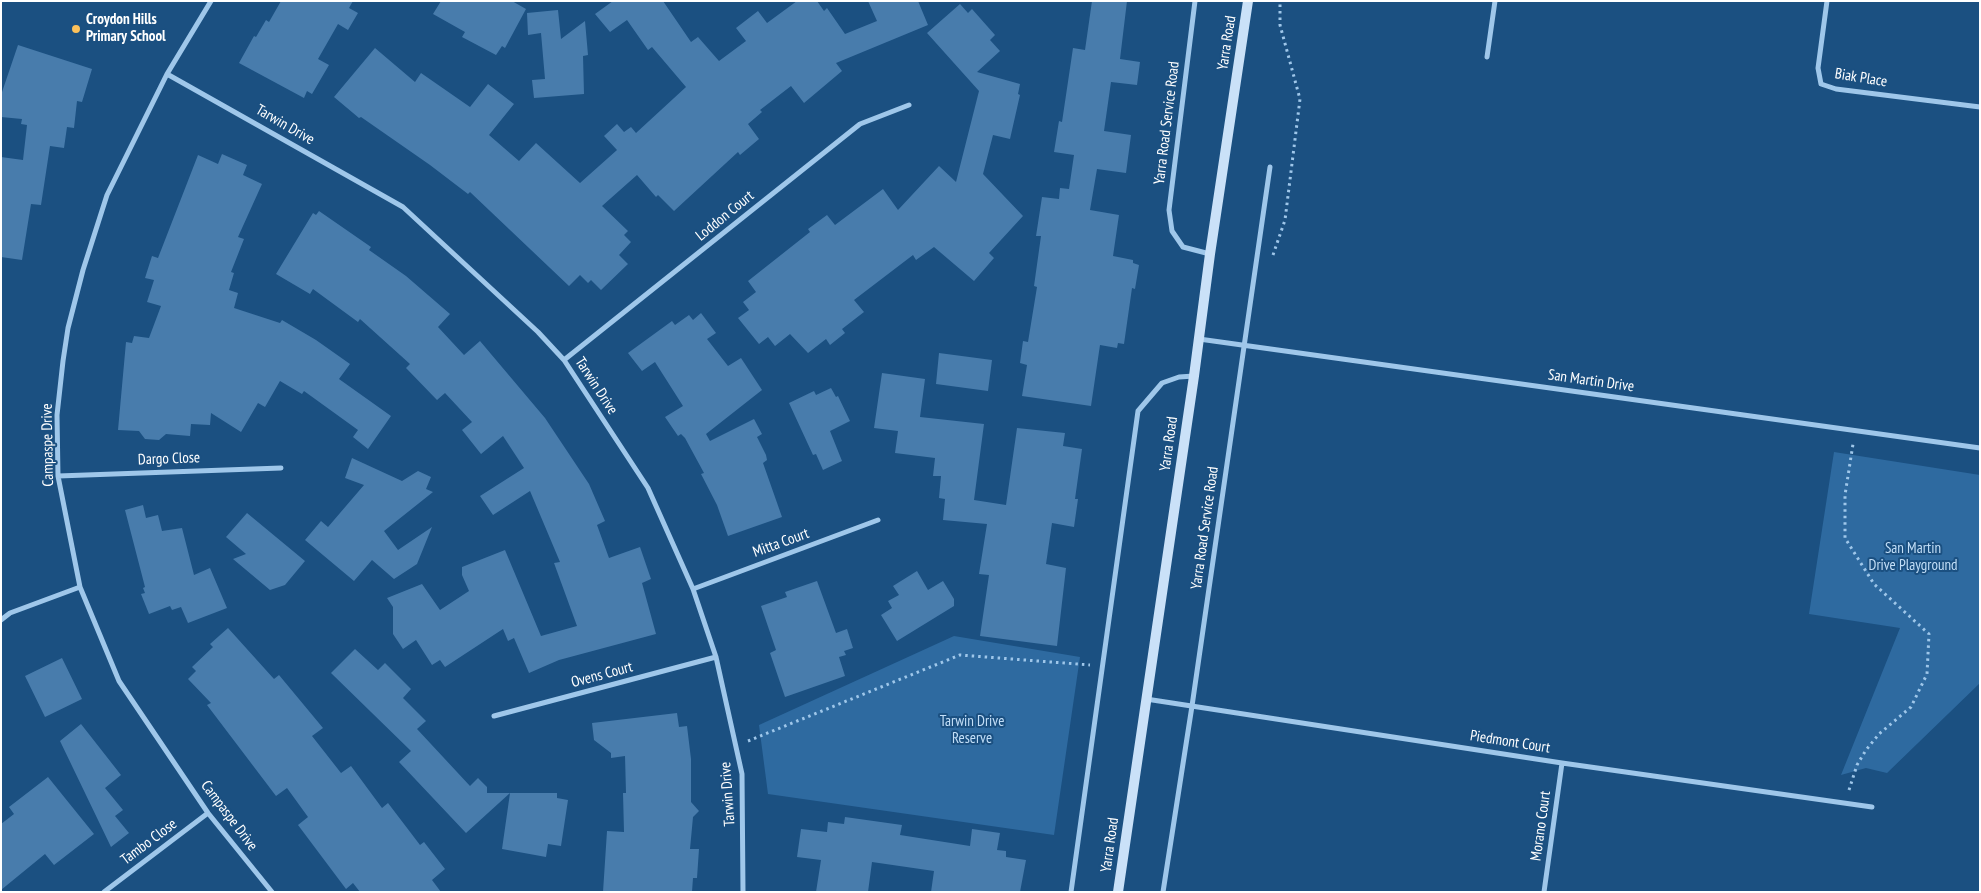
<!DOCTYPE html>
<style>
body{margin:0}
#map{position:relative;width:1981px;height:893px;overflow:hidden;background:#1b5081;font-family:"PT Sans Narrow",sans-serif}
canvas{display:block}
.frame{position:absolute;inset:0;border:2px solid #fff;pointer-events:none}
</style>
<div id="map">
<canvas width="1981" height="893"></canvas>
<div class="frame"></div>
</div>
<script>
const ctx = document.querySelector('canvas').getContext('2d');
ctx.lineJoin = 'round';
function fill(path, color) { ctx.fillStyle = color; ctx.fill(path, 'evenodd'); }
const poly = rows => new Path2D(rows.map(r => 'M' + r).join(''));
function trace(path, color, width, dash) { ctx.strokeStyle = color; ctx.lineWidth = width; ctx.lineCap = dash ? 'butt' : 'round'; ctx.setLineDash(dash || []); ctx.stroke(path); }
function label(font, color, halo, rows, align = 'center') {
  ctx.font = font + ' "PT Sans Narrow",sans-serif'; ctx.lineWidth = 4; ctx.setLineDash([]); ctx.textBaseline = 'middle'; ctx.strokeStyle = halo; ctx.fillStyle = color; for (const [text, x, y, turn = 0] of rows) {
    ctx.save(); ctx.translate(x, y); ctx.rotate((+turn || 0) * Math.PI / 180); ctx.textAlign = isNaN(turn) ? turn : align; if (halo) ctx.strokeText(text, 0, 0); ctx.fillText(text, 0, 0); ctx.restore();
  }
}
const green = poly([
 [1834,452,1980,475,1980,683,1887,773,1866,768,1841,775,1900,628,1809,614],
 [954,636,1080,657,1054,835,768,794,759,725]
]);
const building = poly([
 [281,1,353,1,349,8,358,13,348,30,338,24,318,59,329,65,312,94,307,91,304,98,239,63,254,36,256,37,266,20,269,22],
 [441,1,512,1,526,9,505,48,502,46,496,55,462,37,465,32,433,14],
 [613,1,663,1,691,42,698,37,719,61,746,41,736,28,758,11,767,23,797,1,817,1,824,11,827,8,845,34,877,21,868,1,918,1,928,25,836,63,842,71,804,103,791,86,760,110,762,112,748,124,759,139,740,155,738,152,674,211,658,195,656,197,637,175,602,206,628,231,624,235,631,242,619,255,628,264,601,290,591,280,588,283,580,275,569,286,470,192,468,194,430,165,361,117,359,118,334,97,375,48,415,82,421,73,470,107,488,84,514,104,489,135,519,161,536,143,580,183,617,150,604,136,617,124,624,132,631,127,636,133,686,87,652,47,648,50,627,20,610,32,595,14],
 [1092,1,1127,1,1120,59,1140,62,1137,85,1111,82,1104,131,1131,135,1126,173,1097,169,1090,210,1119,215,1113,256,1133,260,1133,263,1139,265,1135,289,1132,288,1124,344,1118,343,1117,348,1100,345,1091,406,1022,396,1027,365,1020,363,1023,341,1028,342,1037,287,1034,286,1041,236,1036,236,1042,197,1059,199,1060,188,1069,189,1074,155,1054,152,1059,121,1062,122,1073,48,1085,50],
 [960,4,968,13,972,9,995,35,990,40,1000,51,977,72,1020,84,1018,94,1020,95,1010,139,993,135,983,174,1023,216,989,253,994,258,974,281,934,247,916,260,913,255,854,300,864,312,842,329,845,333,830,345,826,339,808,353,790,334,775,346,768,337,759,344,738,318,749,310,743,302,756,292,748,281,810,232,808,229,827,215,835,225,883,189,898,210,939,166,956,182,979,91,927,33],
 [558,10,561,39,585,21,588,55,583,56,584,94,534,98,532,80,545,79,541,33,528,35,527,13],
 [18,45,92,69,82,102,77,101,74,128,67,127,64,148,50,146,41,205,31,204,22,260,1,257,1,157,23,160,27,125,21,124,22,119,1,117,1,95],
 [222,154,247,165,243,175,262,184,238,237,244,239,231,272,234,273,229,290,238,293,234,308,280,323,282,320,316,340,350,364,339,379,391,416,368,449,353,437,358,430,304,391,302,394,280,381,265,407,258,403,241,432,211,413,210,425,191,424,190,436,166,434,159,440,145,439,139,431,118,430,126,342,132,343,134,336,149,338,161,306,147,302,154,280,145,278,152,256,158,258,198,155,218,164],
 [319,211,371,247,369,250,406,276,450,314,438,327,464,355,480,341,545,418,589,484,605,521,597,525,609,558,640,547,651,579,642,583,656,634,559,660,529,673,514,638,508,641,503,629,445,667,440,660,432,665,416,640,403,649,393,634,393,607,387,598,422,584,440,610,469,591,462,575,462,567,505,550,541,636,577,626,554,563,560,562,530,491,493,515,480,496,524,468,503,436,481,454,462,430,472,422,445,393,437,400,406,368,410,364,360,319,358,322,313,289,310,294,276,274,313,213,316,215],
 [701,313,716,333,707,339,728,366,741,358,762,390,706,434,710,441,754,419,762,434,757,437,766,455,767,460,763,463,782,517,728,536,717,505,701,474,704,473,685,438,681,434,678,436,665,417,683,406,655,362,642,371,628,353,672,321,675,325,689,315,693,320],
 [939,353,992,360,988,391,936,384],
 [882,373,925,379,920,417,984,424,974,500,1006,505,1017,428,1065,433,1063,446,1082,449,1075,499,1078,499,1074,527,1052,523,1046,564,1066,568,1057,646,980,636,989,575,979,574,987,524,943,520,945,499,939,498,941,476,933,476,935,458,895,453,898,431,874,428],
 [831,388,836,397,838,396,850,421,830,431,842,461,823,470,816,454,813,455,789,403,814,391,816,395],
 [352,458,402,481,418,471,431,477,426,489,433,492,384,531,398,550,432,527,417,564,394,579,372,560,354,581,305,540,321,521,328,527,364,485,345,478],
 [143,505,146,518,158,515,162,531,182,528,194,575,210,568,227,608,188,623,181,607,172,610,170,606,149,614,141,594,145,593,143,588,145,587,125,510],
 [247,513,305,561,285,585,270,590,233,559,246,554,226,537],
 [917,571,928,590,943,581,954,599,954,606,897,641,881,615,892,608,888,601,899,595,893,586],
 [817,581,836,633,847,629,853,648,844,651,846,655,839,657,845,676,785,697,770,653,776,650,761,606,787,597,785,592],
 [228,628,274,679,279,675,323,728,312,736,341,773,351,766,382,808,388,803,420,845,424,842,445,869,432,880,441,892,360,892,353,883,346,889,298,825,308,817,287,788,276,796,207,705,211,703,188,679,196,671,192,667,213,647,210,644],
 [355,649,378,670,385,663,411,689,403,698,426,721,417,729,470,786,478,778,487,787,487,793,510,793,466,833,399,762,411,751,331,673],
 [62,658,82,699,45,717,25,676],
 [677,713,679,727,687,726,691,759,691,802,699,811,693,817,690,849,699,849,697,878,693,878,692,892,603,892,607,831,624,832,623,793,626,793,625,756,611,758,611,753,594,740,592,723],
 [81,724,121,775,105,788,123,810,115,816,129,833,111,847,60,741],
 [48,777,94,834,54,865,45,854,1,890,1,824,14,814,9,807],
 [510,793,557,793,557,798,568,800,561,846,548,844,546,857,502,849],
 [845,817,902,825,900,835,970,846,972,829,1000,833,997,850,1006,851,1006,857,1026,860,1020,892,931,892,934,871,872,862,868,892,816,892,821,860,797,857,801,829,827,832,828,822,844,824]
]);
const path = poly([
 [1273,255,1285,220,1300,99,1280,25,1280,1],
 [748,741,960,655,1090,665],
 [1849,790,1857,765,1866,750,1879,734,1911,707,1927,674,1929,634,1874,584,1845,538,1845,495,1853,444]
]);
const street = poly([
 [211,1,167,74,107,195,83,270,68,328,63,361,57,415,58,476,80,587,119,681,208,813,272,892],
 [1195,1,1169,210,1172,231,1183,247,1210,254],
 [1827,1,1818,68,1821,84,1836,89,1980,107],
 [1487,57,1495,1],
 [167,74,403,207,538,332,564,360,648,488,693,589,716,657,742,774,743,892],
 [1199,339,1980,448],
 [564,360,860,124,909,105],
 [58,476,281,468],
 [693,589,878,520],
 [1,620,10,613,80,587],
 [1146,699,1562,763,1872,807],
 [494,716,716,657],
 [104,892,208,813],
 [1071,892,1138,411,1162,383,1179,377,1194,376],
 [1163,892,1192,706,1270,167],
 [1544,892,1562,763]
]);
const secondary = poly([
 [1118,892,1194,376,1210,254,1248,1]
]);
const markers = [
 [76,29,5,"#fcc15b"]
];
const poiNames = [
 ["Croydon Hills",86,20],
 ["Primary School",86,37]
];
const streetNames = [
 ["Yarra Road",1227,43,-81],
 ["Biak Place",1861,78,9],
 ["Yarra Road Service Road",1167,123,-83],
 ["Tarwin Drive",285,125,30],
 ["Loddon Court",725,216,-39],
 ["San Martin Drive",1591,381,8],
 ["Tarwin Drive",596,386,57],
 ["Yarra Road",1169,444,-82],
 ["Campaspe Drive",48,445,-91],
 ["Dargo Close",169,459,-2],
 ["Yarra Road Service Road",1205,528,-82],
 ["Mitta Court",781,543,-20],
 ["Ovens Court",602,675,-15],
 ["Piedmont Court",1510,742,9],
 ["Tarwin Drive",728,794,-94],
 ["Campaspe Drive",229,816,53],
 ["Morano Court",1541,826,-82],
 ["Tambo Close",149,842,-37],
 ["Yarra Road",1110,845,-82]
];
const parkNames = [
 ["San Martin",1913,549],
 ["Drive Playground",1913,566],
 ["Tarwin Drive",972,722],
 ["Reserve",972,739]
];
fill(green, '#2e6aa0');
fill(building, '#487cac');
trace(path, '#9fc7ea', 3, [2.5, 4]);
trace(street, '#9fc7ea', 5);
trace(secondary, '#cae1f8', 10);
for (const [x, y, r, color] of markers) { const dot = new Path2D(); dot.arc(x, y, r, 0, 2 * Math.PI); ctx.fillStyle = color; ctx.fill(dot); trace(dot, '#1b5081', 2); }
label('bold 15px', '#fff', '#1b5081', poiNames, 'left');
label('15px', '#fff', '#1b5081', streetNames);
label('15px', '#c3dff8', '#1b5081', parkNames);
</script>
